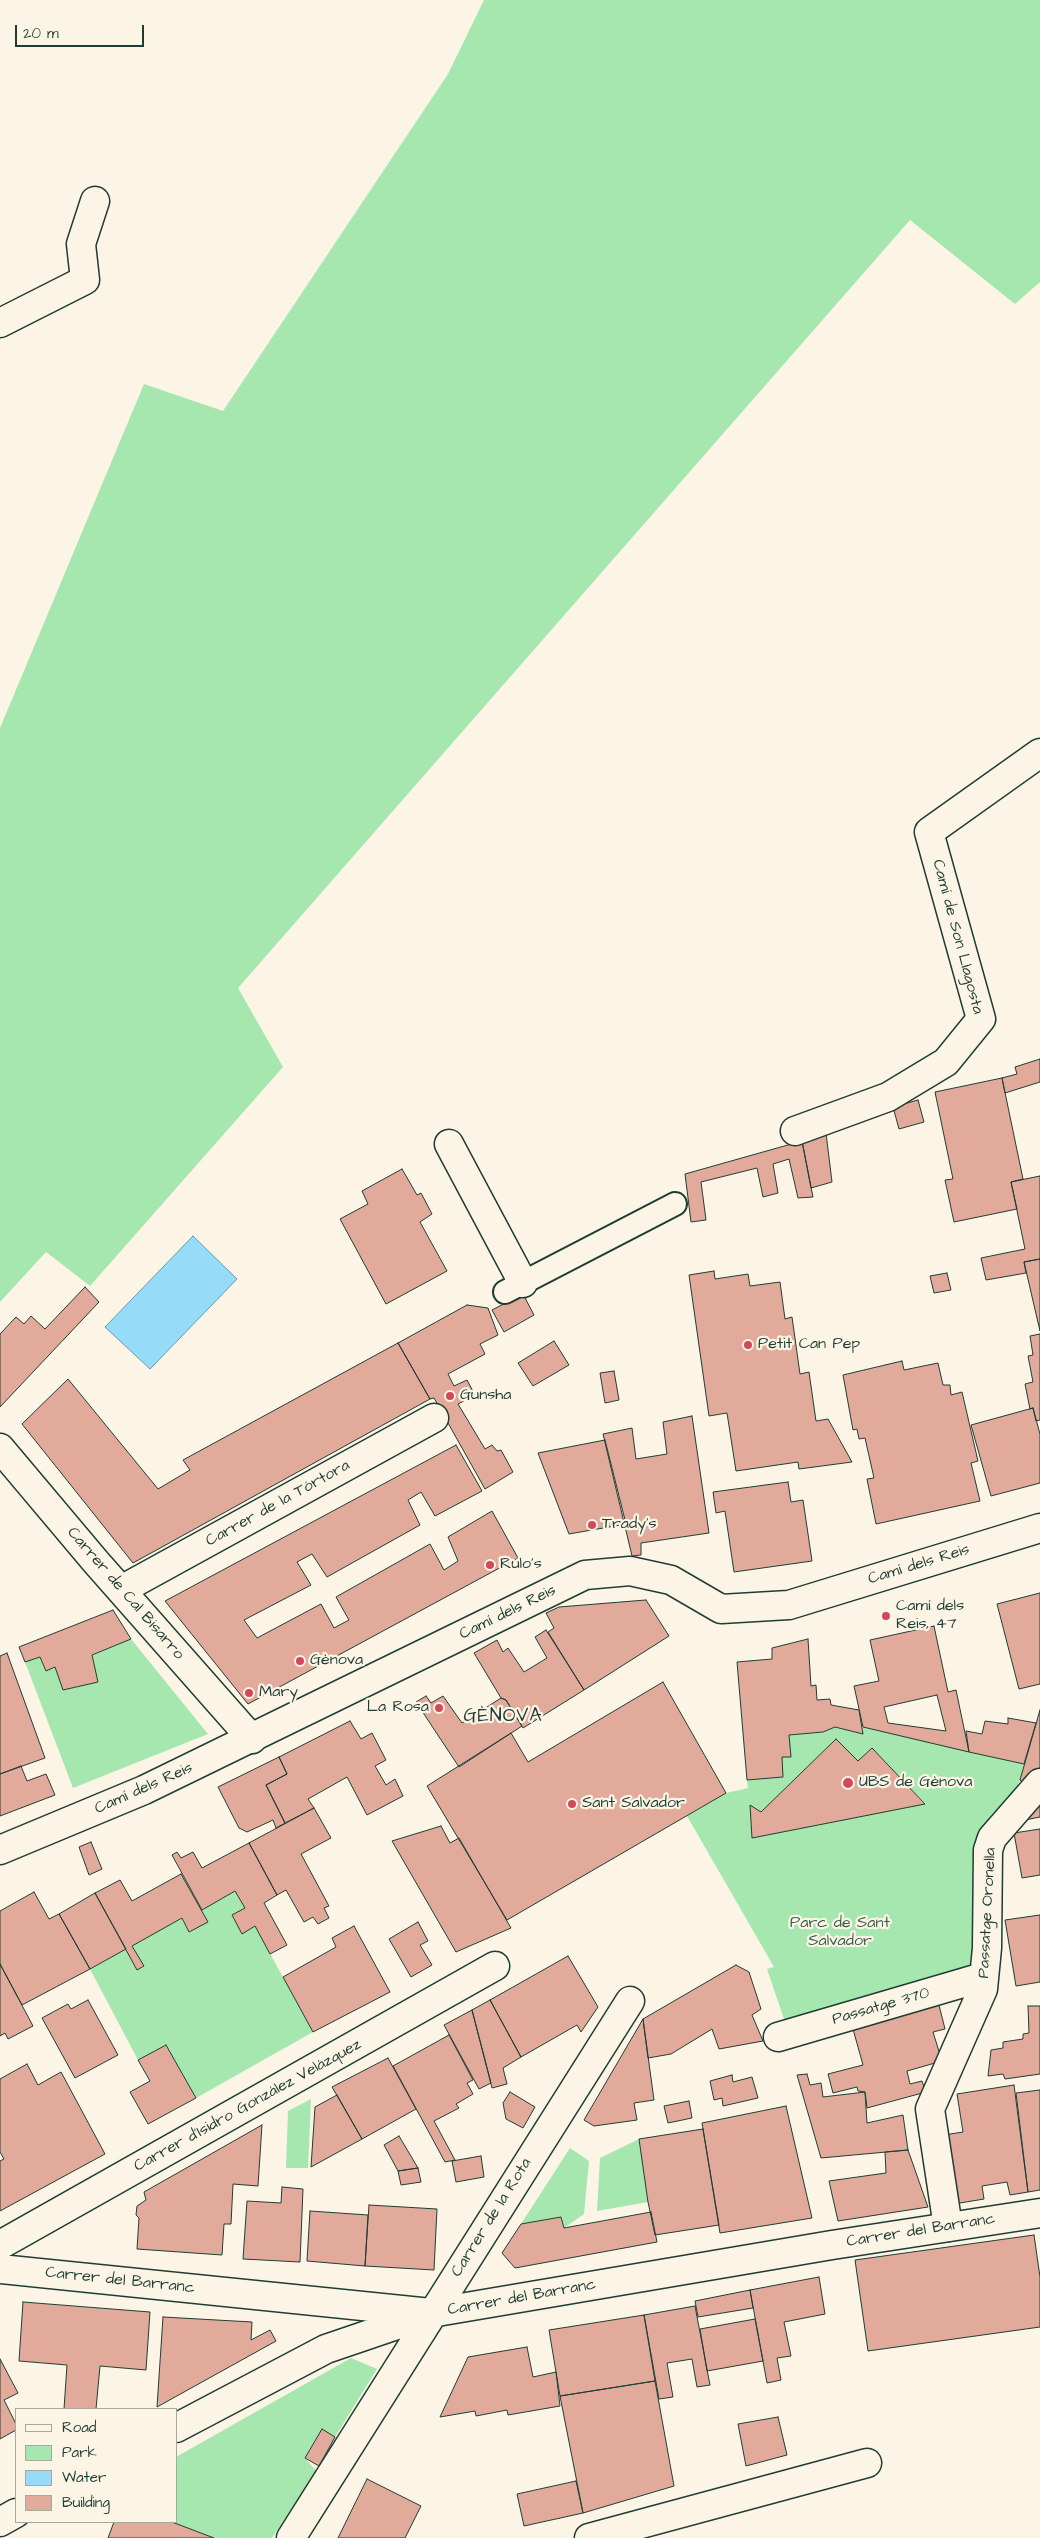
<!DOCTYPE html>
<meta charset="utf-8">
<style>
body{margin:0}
#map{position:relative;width:1040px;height:2538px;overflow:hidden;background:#fcf5e5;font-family:"Architects Daughter",sans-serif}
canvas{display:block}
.legend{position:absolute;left:15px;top:2408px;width:162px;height:115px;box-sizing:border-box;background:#fcf5e5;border:1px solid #a4ab9e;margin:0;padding:6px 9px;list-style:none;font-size:15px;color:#1f3d34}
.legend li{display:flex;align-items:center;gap:10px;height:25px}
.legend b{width:25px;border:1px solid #a4ab9e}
.scale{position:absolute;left:15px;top:25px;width:129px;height:22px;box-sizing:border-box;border:2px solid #1f3d34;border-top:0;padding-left:6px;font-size:15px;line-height:18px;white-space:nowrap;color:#1f3d34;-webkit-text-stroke:4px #fcf5e5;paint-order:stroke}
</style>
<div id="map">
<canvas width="1040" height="2538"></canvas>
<ul class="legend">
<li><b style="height:6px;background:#fcf5e5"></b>Road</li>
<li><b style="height:14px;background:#a6e6af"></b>Park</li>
<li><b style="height:14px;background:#96dbf8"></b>Water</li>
<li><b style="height:14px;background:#e2aa9b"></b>Building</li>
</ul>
<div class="scale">20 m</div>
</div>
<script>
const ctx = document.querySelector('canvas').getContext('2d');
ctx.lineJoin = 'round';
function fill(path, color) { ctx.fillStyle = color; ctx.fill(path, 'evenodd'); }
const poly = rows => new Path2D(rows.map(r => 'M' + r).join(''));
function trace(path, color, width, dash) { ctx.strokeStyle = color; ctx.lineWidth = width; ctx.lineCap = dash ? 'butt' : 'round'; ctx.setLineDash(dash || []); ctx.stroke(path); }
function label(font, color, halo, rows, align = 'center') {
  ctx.font = font + ' "Architects Daughter",sans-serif'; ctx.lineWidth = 4.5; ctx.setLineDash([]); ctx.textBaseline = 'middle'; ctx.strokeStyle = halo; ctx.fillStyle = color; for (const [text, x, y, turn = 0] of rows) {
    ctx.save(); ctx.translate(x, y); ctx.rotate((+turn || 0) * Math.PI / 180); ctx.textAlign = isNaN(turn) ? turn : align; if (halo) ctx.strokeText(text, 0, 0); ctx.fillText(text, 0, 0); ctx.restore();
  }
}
const green = poly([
 [484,0,1040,0,1040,282,1015,304,910,220,238,988,283,1067,90,1286,46,1252,0,1302,0,728,144,384,223,411,448,74],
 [131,1639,208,1734,73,1788,25,1662,40,1657,46,1671,55,1667,63,1690,98,1682,92,1655],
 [835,1727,862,1734,863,1727,1024,1764,1020,1780,1005,1816,980,1952,965,1973,785,2022,767,1969,774,1967,687,1816,726,1793,748,1788,747,1780,783,1777,782,1757,789,1735,823,1732],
 [836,1739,858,1761,872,1748,925,1803,752,1838,750,1806,761,1812],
 [235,1891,245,1908,232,1916,242,1933,255,1926,313,2032,196,2098,166,2045,138,2060,90,1969,126,1949,137,1970,144,1967,132,1946,182,1918,189,1932,208,1922,202,1910],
 [311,2099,308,2168,286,2168,288,2111],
 [639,2139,648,2202,597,2211,600,2158],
 [570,2148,589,2161,584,2214,564,2228,561,2217,521,2224],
 [351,2358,377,2369,335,2437,322,2429,305,2458,316,2471,272,2538,214,2538,172,2522,176,2522,176,2457]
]);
const water = poly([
 [193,1236,237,1279,150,1369,105,1327,193,1236]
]);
const building = poly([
 [1040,1059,1040,1082,1005,1093,1002,1078,1017,1074,1015,1067,1040,1059],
 [1002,1078,1023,1179,1011,1182,1017,1209,954,1222,945,1180,953,1179,935,1092,1002,1078],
 [918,1100,924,1122,899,1129,893,1107,918,1100],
 [826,1133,832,1182,811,1188,802,1141,826,1133],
 [802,1141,813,1197,798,1198,789,1159,773,1164,778,1193,763,1197,757,1168,701,1182,706,1220,691,1222,685,1174,802,1141],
 [402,1169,417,1195,421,1193,432,1214,420,1222,447,1271,386,1304,340,1219,368,1204,362,1191,402,1169],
 [1040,1176,1040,1259,1024,1262,1026,1273,986,1280,981,1258,1025,1249,1011,1182,1040,1176],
 [1040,1259,1040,1331,1024,1262,1040,1259],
 [714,1271,715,1279,748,1274,750,1286,780,1282,785,1319,792,1317,800,1374,809,1372,816,1421,828,1419,852,1462,799,1469,798,1462,736,1471,727,1413,709,1416,689,1275,714,1271],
 [947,1273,951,1290,934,1293,930,1276,947,1273],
 [85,1287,99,1302,0,1407,0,1334,16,1317,24,1324,31,1316,45,1329,85,1287],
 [523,1294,534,1315,504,1332,492,1310,523,1294],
 [467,1305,488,1308,498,1335,480,1344,485,1354,448,1374,454,1386,467,1380,475,1395,458,1404,485,1449,492,1445,497,1451,501,1450,513,1472,485,1489,434,1398,430,1399,398,1343,467,1305],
 [1040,1334,1040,1420,1036,1421,1033,1408,1030,1409,1025,1384,1033,1382,1028,1356,1033,1355,1030,1336,1040,1334],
 [554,1341,569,1365,533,1386,518,1363,554,1341],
 [398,1343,430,1399,133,1563,22,1424,68,1379,158,1489,190,1470,183,1460,398,1343],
 [902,1361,904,1370,938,1363,943,1385,950,1385,951,1395,962,1392,978,1461,971,1463,980,1501,876,1524,867,1479,874,1478,865,1438,859,1439,857,1429,853,1430,843,1375,902,1361],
 [614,1371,619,1400,605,1403,600,1373,614,1371],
 [1033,1408,1040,1434,1040,1483,991,1496,971,1425,1033,1408],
 [692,1416,709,1533,641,1543,641,1555,632,1556,603,1434,632,1428,636,1459,667,1454,663,1422,692,1416],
 [605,1440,626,1524,569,1534,538,1453,605,1440],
 [456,1445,482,1491,435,1516,421,1492,408,1500,420,1525,327,1577,312,1554,297,1562,311,1585,244,1620,257,1638,321,1604,334,1628,349,1620,336,1597,430,1544,444,1570,458,1561,448,1537,492,1511,518,1558,248,1704,165,1601,456,1445],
 [788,1482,791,1502,803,1500,812,1561,734,1572,725,1511,716,1513,713,1492,788,1482],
 [1040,1593,1040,1684,1019,1689,997,1604,1040,1593],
 [646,1600,669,1636,584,1690,548,1632,554,1628,546,1613,559,1607,646,1600],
 [113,1610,131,1639,92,1655,98,1682,63,1690,55,1667,46,1671,40,1657,25,1662,19,1647,113,1610],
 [934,1626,948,1692,956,1690,969,1752,863,1727,854,1686,879,1681,870,1640,934,1626],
 [937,1695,946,1731,888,1723,884,1707,937,1695],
 [546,1630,584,1690,523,1728,506,1700,501,1698,474,1653,497,1640,503,1652,508,1648,524,1672,547,1658,535,1637,546,1630],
 [808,1639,811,1686,816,1685,817,1700,830,1699,831,1705,859,1710,863,1734,835,1727,823,1732,789,1735,791,1757,782,1757,783,1777,747,1780,737,1662,772,1659,772,1648,808,1639],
 [7,1653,45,1758,0,1774,0,1656,7,1653],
 [663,1682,726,1793,507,1920,427,1786,511,1733,528,1762,663,1682],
 [426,1696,431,1703,443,1696,462,1723,501,1698,506,1700,522,1726,459,1767,416,1702,426,1696],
 [1040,1710,1040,1773,1029,1788,1020,1780,1040,1710],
 [1008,1718,1036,1723,1024,1764,969,1752,966,1731,982,1734,985,1721,1008,1724,1008,1718],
 [350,1721,361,1739,372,1733,386,1760,375,1766,386,1785,395,1779,403,1796,367,1815,347,1777,308,1799,314,1808,285,1823,266,1785,287,1774,279,1757,350,1721],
 [836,1739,858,1761,872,1748,925,1804,752,1838,750,1805,761,1812,836,1739],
 [279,1757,287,1774,266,1785,285,1823,276,1828,273,1820,247,1832,239,1828,218,1787,279,1757],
 [21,1766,27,1781,46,1774,55,1795,0,1816,0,1774,21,1766],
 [1040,1800,1040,1817,1025,1820,1040,1800],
 [314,1808,331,1838,301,1854,329,1906,324,1908,329,1918,318,1924,313,1917,304,1922,286,1890,277,1895,249,1843,314,1808],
 [441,1826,450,1843,459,1838,511,1928,456,1952,392,1841,441,1826],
 [1040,1829,1040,1875,1022,1878,1014,1833,1040,1829],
 [91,1842,102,1869,89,1875,79,1847,91,1842],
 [249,1843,277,1895,264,1903,287,1945,270,1954,255,1926,242,1934,232,1915,245,1908,235,1891,202,1910,172,1855,177,1852,181,1858,193,1852,202,1868,249,1843],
 [181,1874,208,1922,189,1932,182,1918,132,1946,144,1966,137,1970,95,1893,120,1880,132,1901,181,1874],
 [34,1892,49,1919,59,1914,90,1969,22,2005,0,1964,0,1911,34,1892],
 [95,1893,126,1949,90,1969,59,1914,95,1893],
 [1040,1915,1040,1982,1016,1986,1005,1920,1040,1915],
 [418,1922,428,1941,420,1945,432,1965,411,1977,389,1939,418,1922],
 [354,1926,390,1992,313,2032,283,1977,336,1947,332,1938,354,1926],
 [568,1956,598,2007,581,2032,577,2025,521,2057,490,2000,568,1956],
 [0,1964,33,2026,8,2039,5,2033,0,2036,0,1964],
 [736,1965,749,1972,761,2009,752,2015,763,2041,719,2049,712,2029,671,2054,648,2058,643,2019,736,1965],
 [88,2000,118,2055,75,2078,42,2018,68,2004,71,2009,88,2000],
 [490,2000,521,2057,503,2068,507,2084,492,2088,472,2010,490,2000],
 [939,2005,945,2029,933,2032,942,2061,907,2071,910,2084,922,2081,926,2092,867,2108,865,2092,858,2091,857,2087,833,2093,828,2074,863,2065,853,2029,939,2005],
 [1028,2006,1040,2006,1040,2074,1005,2079,1003,2074,988,2076,991,2050,1003,2048,1003,2042,1023,2039,1023,2034,1029,2033,1028,2006],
 [472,2010,491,2083,479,2089,444,2025,472,2010],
 [643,2019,654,2100,634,2103,637,2120,594,2126,584,2120,643,2019],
 [449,2035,473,2080,467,2083,473,2094,456,2104,459,2108,434,2121,455,2160,445,2162,393,2066,449,2035],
 [166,2045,196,2098,148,2124,130,2092,150,2081,138,2060,166,2045],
 [388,2058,416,2109,362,2139,332,2087,388,2058],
 [27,2064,38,2085,61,2072,105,2154,0,2211,0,2161,4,2159,0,2152,0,2079,27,2064],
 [807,2074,810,2085,821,2083,823,2097,865,2092,867,2123,903,2115,908,2150,821,2158,797,2075,807,2074],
 [732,2075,733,2082,752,2077,758,2098,723,2106,722,2098,714,2100,710,2081,732,2075],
 [1014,2085,1028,2192,1010,2195,1007,2182,982,2186,984,2199,954,2204,944,2135,963,2132,957,2094,1014,2085],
 [1040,2090,1040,2190,1028,2192,1016,2093,1040,2090],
 [510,2092,535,2107,523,2128,506,2119,503,2103,510,2092],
 [337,2095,362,2139,311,2167,315,2107,337,2095],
 [689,2101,692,2118,668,2123,664,2106,689,2101],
 [786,2106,812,2218,720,2233,702,2123,786,2106],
 [262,2125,258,2186,233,2184,231,2224,224,2224,222,2255,137,2249,139,2218,136,2215,137,2206,146,2200,144,2192,262,2125],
 [703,2129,719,2225,655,2235,648,2202,639,2139,703,2129],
 [399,2136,418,2168,398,2171,384,2145,399,2136],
 [908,2150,928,2207,838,2221,829,2181,886,2173,885,2152,908,2150],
 [481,2156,484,2177,456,2182,452,2161,481,2156],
 [418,2168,421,2182,401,2185,398,2171,418,2168],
 [282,2187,303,2189,300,2262,243,2259,247,2201,281,2203,282,2187],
 [369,2205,437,2209,434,2270,365,2266,369,2205],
 [310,2211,368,2215,365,2266,307,2261,310,2211],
 [651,2212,657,2242,515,2268,502,2253,521,2224,561,2217,564,2228,651,2212],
 [1034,2235,1040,2277,1040,2327,868,2351,855,2260,1034,2235],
 [819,2277,825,2314,784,2322,791,2356,777,2358,781,2380,767,2383,750,2290,819,2277],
 [750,2290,753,2308,698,2317,695,2301,750,2290],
 [23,2302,150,2312,146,2370,100,2366,96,2409,64,2409,67,2365,19,2361,23,2302],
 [695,2306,710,2385,697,2387,692,2359,667,2363,673,2397,659,2399,644,2315,695,2306],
 [644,2315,655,2381,560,2396,549,2330,644,2315],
 [163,2317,252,2322,251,2340,270,2330,276,2341,157,2407,163,2317],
 [755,2319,763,2361,707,2371,700,2329,755,2319],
 [527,2347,533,2377,556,2372,560,2406,508,2415,507,2410,476,2416,475,2411,440,2417,468,2357,527,2347],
 [0,2359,18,2393,4,2400,16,2424,16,2430,0,2439,0,2359],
 [655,2381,674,2486,583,2513,560,2396,655,2381],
 [778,2417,787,2455,746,2466,738,2424,778,2417],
 [322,2429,335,2437,319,2466,305,2458,322,2429],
 [367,2479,421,2506,405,2538,338,2538,367,2479],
 [576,2481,583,2513,524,2526,517,2494,576,2481],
 [114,2522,172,2522,214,2538,108,2538,114,2522]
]);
const service = poly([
 [505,1292,675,1204]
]);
const pedestrian = poly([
 [778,2037,983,1977],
 [948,2227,930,2109,983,1989,987,1948,988,1850,992,1838,1040,1783]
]);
const minor = poly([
 [0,323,85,280,81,244,95,201],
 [795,1131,888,1097,946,1062,981,1019,929,832,1040,753],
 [449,1144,523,1283],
 [0,1448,96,1562,252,1739],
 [121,1590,434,1418],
 [0,2245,495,1966],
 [0,2269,431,2313,832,2245,1040,2213],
 [176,2428,326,2349,423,2316],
 [0,2522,16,2513],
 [291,2538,630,2001],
 [589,2538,867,2463]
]);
const tertiary = poly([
 [0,1850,144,1790,585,1575,630,1571,671,1580,721,1609,789,1605,1040,1528]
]);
const markers = [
 [748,1345,5,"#d1495b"],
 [450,1396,5,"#d1495b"],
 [592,1525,5,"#d1495b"],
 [490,1565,5,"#d1495b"],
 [886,1616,5,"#d1495b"],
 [300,1661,5,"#d1495b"],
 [249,1693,5,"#d1495b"],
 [439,1708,5,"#d1495b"],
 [848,1783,6,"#d1495b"],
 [572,1804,5,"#d1495b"]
];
const streetNames = [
 ["Camí de Son Llagosta",957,937,75],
 ["Carrer de la Tórtora",278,1504,-29],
 ["Camí dels Reis",919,1565,-17],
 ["Carrer de Cal Bisarro",125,1594,49],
 ["Camí dels Reis",508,1613,-26],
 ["Camí dels Reis",144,1789,-24],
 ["Passatge Oronella",988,1913,-87],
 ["Passatge 370",881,2007,-16],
 ["Carrer d'Isidro González Velázquez",248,2106,-29],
 ["Carrer de la Rota",492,2218,-58],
 ["Carrer del Barranc",921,2231,-9],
 ["Carrer del Barranc",120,2281,6],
 ["Carrer del Barranc",522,2298,-10]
];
const poiNames = [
 ["Petit Can Pep",758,1345],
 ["Gunsha",460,1396],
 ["Trady's",602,1525],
 ["Rulo's",500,1565],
 ["Camí dels",896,1607],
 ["Reis, 47",896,1625],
 ["Gènova",310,1661],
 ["Mary",259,1693],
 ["La Rosa",429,1708,"right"],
 ["UBS de Gènova",859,1783],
 ["Sant Salvador",582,1804]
];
const parkNames = [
 ["Parc de Sant",840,1924],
 ["Salvador",840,1942]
];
const quarterNames = [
 ["GÈNOVA",503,1717]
];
fill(green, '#a6e6af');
fill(water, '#96dbf8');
trace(water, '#669caa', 1);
fill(building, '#e2aa9b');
trace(building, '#1f3d34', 1);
trace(service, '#1f3d34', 26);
trace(pedestrian, '#1f3d34', 31);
trace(minor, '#1f3d34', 31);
trace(tertiary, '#1f3d34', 31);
trace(service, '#fcf5e5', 22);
trace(pedestrian, '#fcf5e5', 28);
trace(minor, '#fcf5e5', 28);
trace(tertiary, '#fcf5e5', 28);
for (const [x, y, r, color] of markers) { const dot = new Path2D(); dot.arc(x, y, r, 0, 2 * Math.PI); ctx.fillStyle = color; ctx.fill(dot); trace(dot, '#fcf5e5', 2); }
label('16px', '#1f3d34', '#fcf5e5', streetNames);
label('16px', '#1f3d34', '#fcf5e5', poiNames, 'left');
label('16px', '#3a5f4d', '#fcf5e5', parkNames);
ctx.letterSpacing = '1px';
label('19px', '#1f3d34', '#fcf5e5', quarterNames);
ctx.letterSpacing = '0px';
</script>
